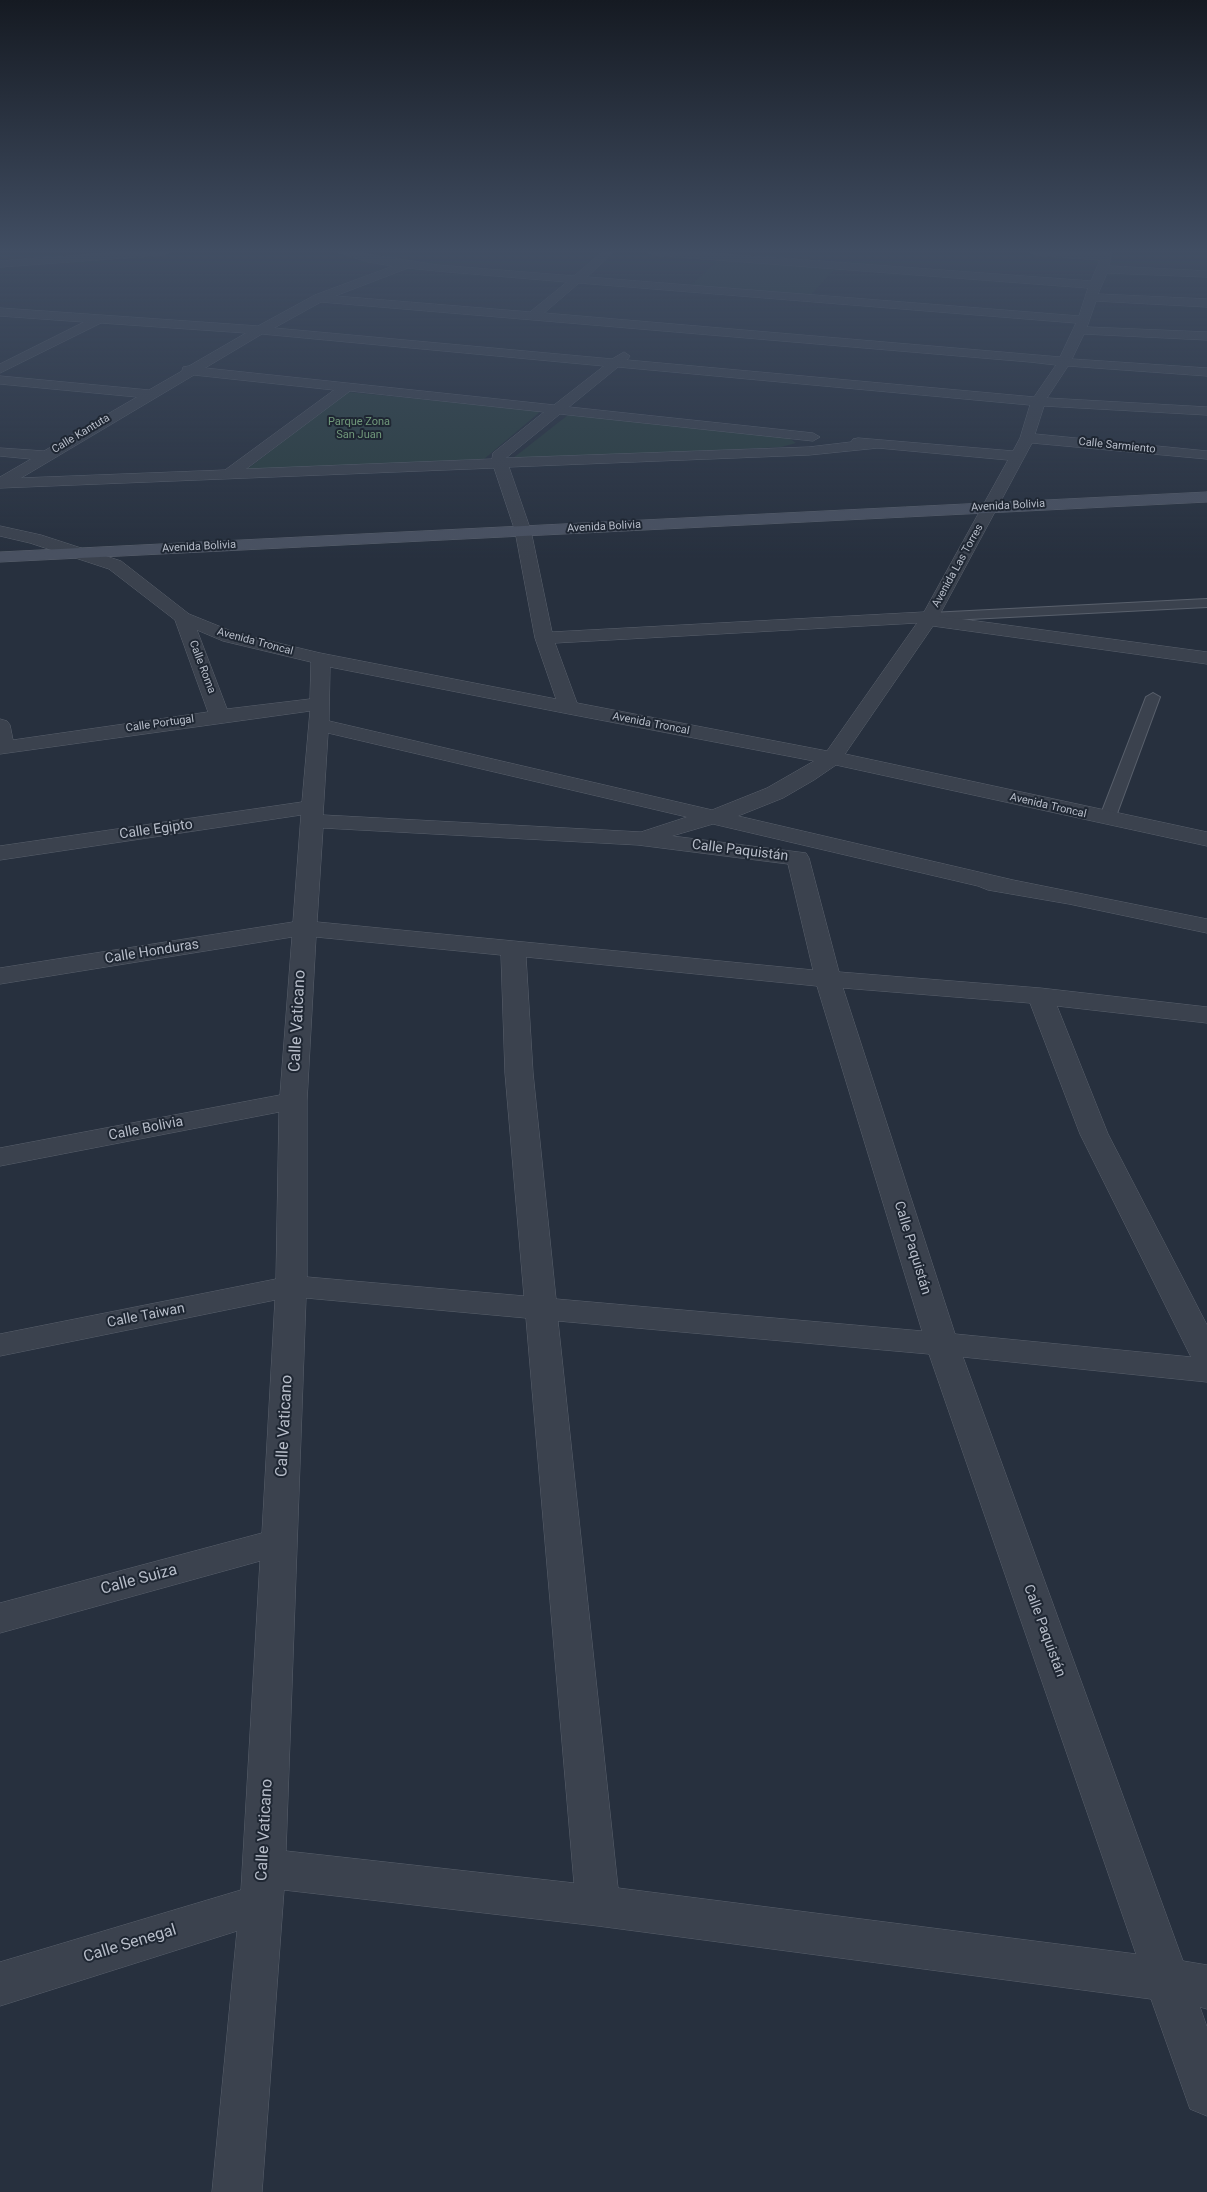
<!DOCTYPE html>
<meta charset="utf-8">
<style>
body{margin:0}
canvas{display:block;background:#27303e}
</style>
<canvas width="1207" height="2192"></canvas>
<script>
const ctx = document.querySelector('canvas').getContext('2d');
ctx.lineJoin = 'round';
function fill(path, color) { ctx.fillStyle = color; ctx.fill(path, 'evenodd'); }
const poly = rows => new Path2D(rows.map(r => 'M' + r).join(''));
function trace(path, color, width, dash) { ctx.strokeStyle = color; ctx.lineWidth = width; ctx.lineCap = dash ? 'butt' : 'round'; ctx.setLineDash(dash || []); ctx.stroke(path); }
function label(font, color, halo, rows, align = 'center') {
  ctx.font = font + ' Roboto,sans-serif'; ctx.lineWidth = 4; ctx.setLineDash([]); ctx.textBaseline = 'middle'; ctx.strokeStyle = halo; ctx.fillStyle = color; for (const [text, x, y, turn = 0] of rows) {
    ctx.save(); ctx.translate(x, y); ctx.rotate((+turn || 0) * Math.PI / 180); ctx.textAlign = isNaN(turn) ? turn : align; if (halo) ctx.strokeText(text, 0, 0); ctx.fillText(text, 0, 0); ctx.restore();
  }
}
const green = poly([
 [720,259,835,268,810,296,690,286],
 [348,392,541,411,484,459,246,470],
 [568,415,789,438,796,443,781,447,741,449,512,459]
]);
const lane = poly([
 [1207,599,1207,607,930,621,923,617,930,613,1207,599],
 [1153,693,1160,697,1115,819,1113,822,1101,822,1099,819,1146,697,1153,693]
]);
const street = poly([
 [119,252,170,252,165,255,0,267,0,261,119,252],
 [337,252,355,252,437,265,574,276,602,252,614,252,587,277,1079,316,1088,288,652,255,647,252,697,252,1091,281,1100,260,1035,255,1030,252,1112,252,1109,266,1207,271,1207,277,1107,273,1098,294,1207,299,1207,307,1096,301,1087,327,1207,332,1207,340,1084,334,1072,359,1207,368,1207,376,1068,366,1047,398,1207,407,1207,415,1044,406,1035,434,1207,451,1207,459,1032,443,939,616,1207,652,1207,664,933,626,845,754,1207,832,1207,846,836,765,814,780,783,798,738,816,1013,880,1207,919,1207,933,1069,904,988,890,978,886,713,824,672,836,806,853,809,858,839,972,1040,988,1207,1007,1207,1023,1057,1006,1108,1134,1207,1325,1207,1382,963,1357,1183,1961,1207,1965,1207,2009,1200,2007,1207,2027,1207,2116,1190,2109,1151,1999,598,1926,284,1890,262,2192,212,2192,237,1931,0,2006,0,1962,241,1890,260,1561,0,1633,0,1603,262,1533,275,1300,0,1356,0,1334,276,1279,279,1112,0,1166,0,1148,280,1095,292,937,0,984,0,968,293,922,301,815,0,860,0,846,302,802,310,711,0,754,0,719,7,721,10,725,13,740,208,712,175,620,109,569,30,543,0,536,0,526,41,535,121,561,189,614,236,633,320,653,556,699,535,638,515,531,494,468,0,488,0,477,31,459,0,456,0,448,44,451,137,397,0,384,0,376,149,390,182,371,183,367,189,366,246,333,101,323,0,373,0,364,84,322,0,316,0,308,258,326,315,295,393,266,368,262,337,252],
 [408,268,437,271,567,282,530,312,335,296,408,268],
 [579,283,1076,323,1060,357,544,313,579,283],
 [321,302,1030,362,1056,365,1034,397,627,360,630,356,624,352,612,359,274,328,321,302],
 [262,334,604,366,554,405,205,368,262,334],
 [618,367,1030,405,1020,438,1013,451,858,438,853,439,851,442,809,447,506,458,560,414,813,441,820,437,813,433,569,407,618,367],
 [194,375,334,390,225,470,21,478,194,375],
 [350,391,544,412,493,453,492,459,246,469,350,391],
 [878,448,1008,460,924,612,552,632,531,531,509,467,809,455,878,448],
 [917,623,827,751,577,703,555,643,917,623],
 [197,630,223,641,311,662,310,699,227,709,197,630],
 [330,667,569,714,814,761,767,788,712,810,329,721,330,667],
 [328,733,687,817,641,832,323,815,328,733],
 [323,828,638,845,788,864,813,970,317,922,323,828],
 [316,937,501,955,505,1073,524,1296,307,1277,307,1101,316,937],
 [526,957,817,986,922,1331,556,1299,533,1073,526,957],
 [843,988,1030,1003,1080,1134,1191,1357,955,1334,843,988],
 [306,1298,526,1318,574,1883,286,1851,306,1298],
 [558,1321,929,1354,1136,1954,618,1888,558,1321]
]);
const secondary = poly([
 [1207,492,1207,502,0,562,0,552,1207,492]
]);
const farParknames = [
 ["Parque Zona",359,422],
 ["San Juan",359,435]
];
const farStreetnames = [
 ["Calle Kantuta",81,434,-31],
 ["Calle Sarmiento",1117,446,6],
 ["Avenida Bolivia",1008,506,-3],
 ["Avenida Bolivia",604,527,-3],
 ["Avenida Bolivia",199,547,-3],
 ["Avenida Las Torres",958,566,-61],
 ["Avenida Troncal",255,642,15],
 ["Calle Roma",202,667,69],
 ["Calle Portugal",160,724,-8],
 ["Avenida Troncal",651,724,11],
 ["Avenida Troncal",1048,806,13]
];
const streetNames = [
 ["Calle Egipto",156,830,-8],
 ["Calle Paquistán",740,851,7],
 ["Calle Honduras",152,952,-9],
 ["Calle Bolivia",146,1129,-11],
 ["Calle Paquistán",912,1248,73],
 ["Calle Taiwan",146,1316,-11],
 ["Calle Paquistán",1044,1631,70]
];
const nearStreetnames = [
 ["Calle Vaticano",298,1021,-87],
 ["Calle Vaticano",285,1426,-87],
 ["Calle Suiza",139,1580,-15],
 ["Calle Vaticano",265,1830,-87],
 ["Calle Senegal",130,1944,-17]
];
fill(green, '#2a3e40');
trace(lane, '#59606c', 2);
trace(street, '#59606c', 1);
trace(secondary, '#59606c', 1);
fill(lane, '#3b424e');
fill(street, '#3b424e');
fill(secondary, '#495161');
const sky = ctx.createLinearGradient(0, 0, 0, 559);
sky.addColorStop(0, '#151a22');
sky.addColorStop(0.45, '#414e63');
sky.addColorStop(1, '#414e6300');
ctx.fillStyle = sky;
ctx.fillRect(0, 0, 1207, 559);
label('11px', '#70987a', '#1f2733', farParknames);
label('11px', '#b7bdc9', '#1f2733', farStreetnames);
label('14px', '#b7bdc9', '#1f2733', streetNames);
label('16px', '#b7bdc9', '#1f2733', nearStreetnames);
</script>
